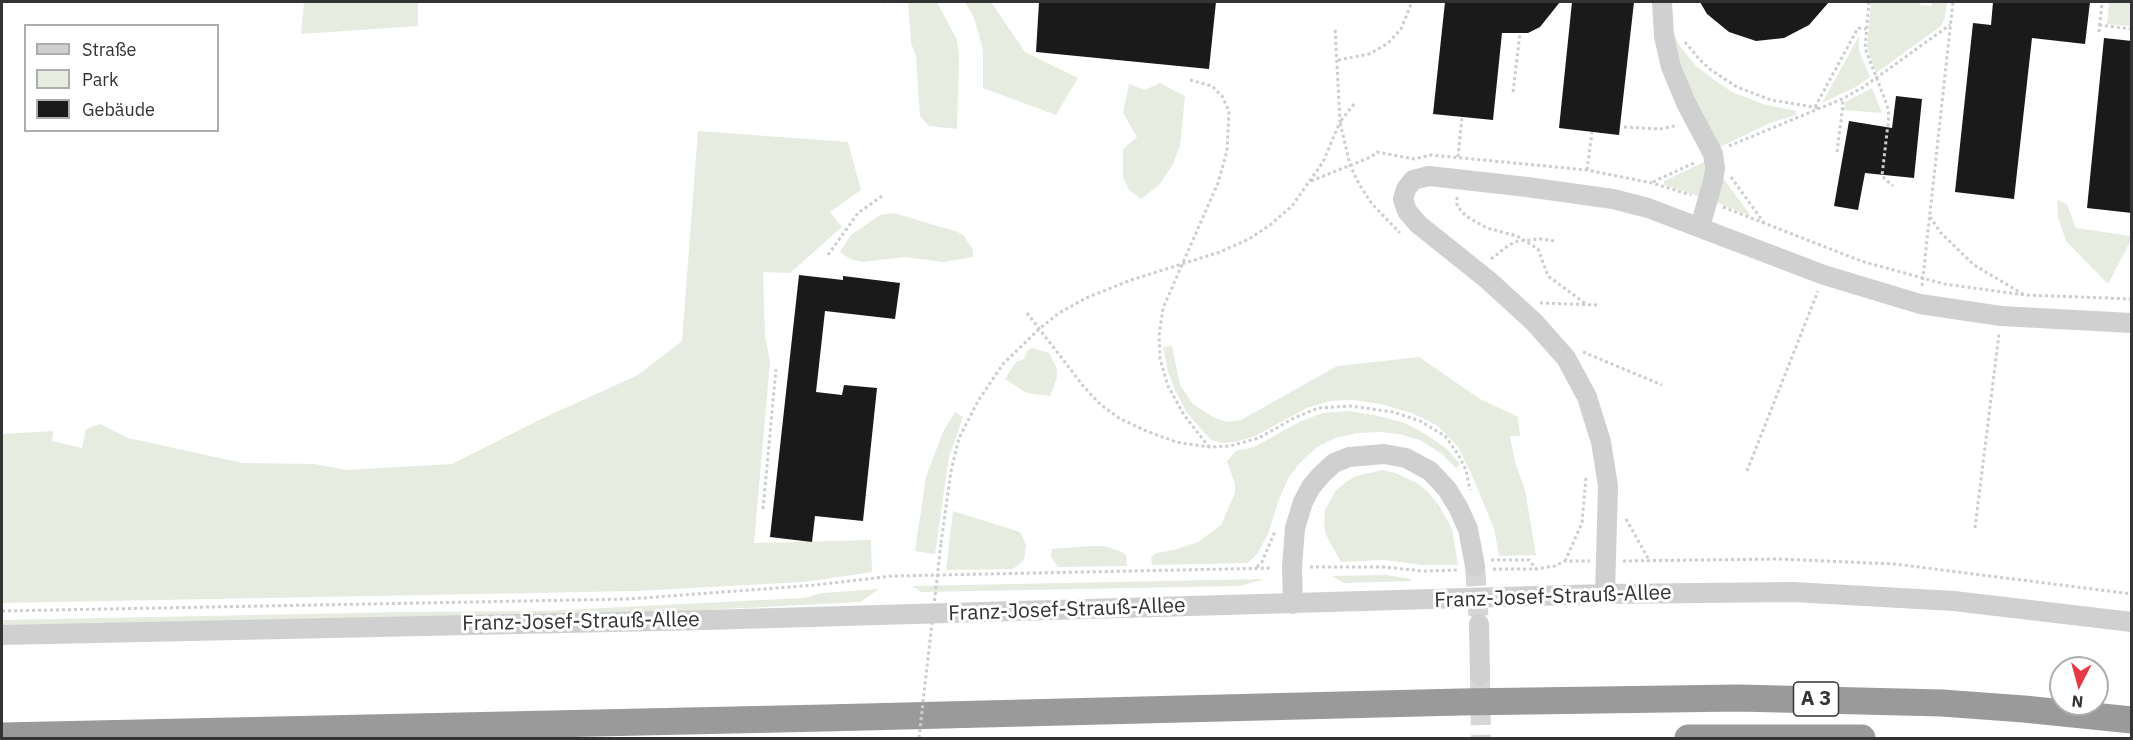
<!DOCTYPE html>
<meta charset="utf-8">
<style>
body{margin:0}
#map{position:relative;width:2133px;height:740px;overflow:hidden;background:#fff;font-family:"IBM Plex Sans",sans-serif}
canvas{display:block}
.frame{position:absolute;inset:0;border:3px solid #333;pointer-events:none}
.legend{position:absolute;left:24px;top:24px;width:195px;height:108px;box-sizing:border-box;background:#fff;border:2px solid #adadad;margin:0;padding:8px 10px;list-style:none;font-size:18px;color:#333}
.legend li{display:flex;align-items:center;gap:12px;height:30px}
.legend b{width:30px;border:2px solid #adadad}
.north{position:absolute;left:2049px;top:656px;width:60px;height:60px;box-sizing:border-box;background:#fff;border:2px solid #adadad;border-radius:50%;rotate:186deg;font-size:16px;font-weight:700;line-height:24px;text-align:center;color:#333}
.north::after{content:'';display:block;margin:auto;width:21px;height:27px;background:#e63946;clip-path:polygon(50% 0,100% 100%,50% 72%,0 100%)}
</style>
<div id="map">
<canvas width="2133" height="740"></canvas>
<div class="frame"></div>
<ul class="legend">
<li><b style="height:8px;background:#d0d0d0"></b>Straße</li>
<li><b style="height:16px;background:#e6ecdf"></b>Park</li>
<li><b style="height:16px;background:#1a1a1a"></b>Gebäude</li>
</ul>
<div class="north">N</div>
</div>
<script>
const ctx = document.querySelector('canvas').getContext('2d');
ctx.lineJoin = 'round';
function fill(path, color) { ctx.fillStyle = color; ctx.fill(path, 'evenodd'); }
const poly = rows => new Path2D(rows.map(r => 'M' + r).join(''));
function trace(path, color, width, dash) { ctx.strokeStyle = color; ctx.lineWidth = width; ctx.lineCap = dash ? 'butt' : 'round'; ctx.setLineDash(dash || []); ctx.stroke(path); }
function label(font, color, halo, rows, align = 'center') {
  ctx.font = font + ' "IBM Plex Sans",sans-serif'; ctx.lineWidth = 6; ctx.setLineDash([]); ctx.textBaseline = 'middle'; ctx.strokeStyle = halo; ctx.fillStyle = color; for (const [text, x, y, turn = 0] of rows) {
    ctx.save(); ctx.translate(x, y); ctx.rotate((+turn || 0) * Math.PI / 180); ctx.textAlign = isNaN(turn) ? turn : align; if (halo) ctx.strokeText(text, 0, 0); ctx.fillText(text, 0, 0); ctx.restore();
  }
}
const green = poly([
 [304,2,418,2,418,26,301,34],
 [908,2,937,2,957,40,959,56,957,129,929,126,920,116,916,56,911,43],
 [965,2,991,2,1025,52,1078,78,1056,115,983,88,983,49,974,18],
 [1871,2,1921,2,1920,5,1931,6,1932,2,1947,2,1945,17,1941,26,1876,73,1867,47],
 [2109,2,2131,2,2131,26,2107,24],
 [1669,22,1679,45,1695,65,1713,79,1732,92,1763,104,1796,111,1796,115,1770,123,1714,150,1687,103],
 [1859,36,1859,51,1870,77,1856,87,1822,103],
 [1160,83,1185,96,1180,146,1173,164,1159,185,1141,199,1129,190,1123,177,1123,149,1137,137,1123,113,1129,84,1145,90],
 [1872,88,1882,113,1844,110,1845,102],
 [698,131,848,142,861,190,830,212,842,227,790,273,763,272,765,336,770,362,754,543,871,540,872,572,804,582,636,591,2,603,2,434,53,431,52,441,82,448,86,429,100,424,128,438,243,463,315,464,346,470,452,464,539,420,638,375,682,341],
 [1704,162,1705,174,1701,197,1664,185,1664,181],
 [1720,174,1751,216,1715,202],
 [2057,199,2067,205,2076,228,2131,236,2131,240,2108,284,2066,241,2058,217],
 [894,213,958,232,964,236,973,250,973,257,943,262,905,257,863,262,850,259,840,252,851,235,880,215],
 [1172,346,1180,385,1193,404,1213,417,1227,422,1241,420,1337,366,1419,357,1480,399,1518,417,1520,436,1510,436,1515,462,1525,490,1536,555,1499,556,1494,528,1471,473,1458,447,1438,426,1412,413,1380,404,1353,400,1330,401,1307,408,1255,436,1235,442,1223,443,1211,440,1187,413,1175,390,1168,372,1163,347],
 [1032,348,1049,353,1057,369,1057,378,1050,396,1027,393,1005,379,1016,362,1024,359,1027,351],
 [1350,411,1379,416,1405,423,1427,435,1447,449,1460,464,1456,468,1442,454,1420,440,1399,434,1380,432,1358,433,1335,438,1317,447,1300,463,1289,477,1279,499,1268,534,1258,553,1248,563,1152,565,1151,558,1156,553,1174,550,1198,542,1221,525,1235,493,1235,484,1227,461,1236,451,1254,447,1301,421,1323,413],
 [955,412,963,417,949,457,935,554,915,551,926,477,943,432],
 [1382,470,1395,473,1417,483,1428,492,1438,504,1452,529,1458,565,1422,565,1384,560,1341,562,1326,535,1324,524,1325,510,1336,490,1346,482,1356,476],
 [953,511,1020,532,1026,545,1024,560,1013,569,946,570],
 [1089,546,1103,546,1117,550,1126,555,1127,566,1058,567,1051,557,1052,549],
 [1386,575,1411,579,1411,581,1344,583,1332,576],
 [1264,579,1240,586,921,592,912,586],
 [879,589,860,602,667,612,2,628,2,620,405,612,542,611,804,598,822,593]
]);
const building = poly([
 [1039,2,1216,2,1209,69,1036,52],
 [1445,2,1560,2,1540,27,1528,33,1502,33,1493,120,1433,114],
 [1572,2,1634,2,1619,135,1559,128],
 [1700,2,1829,2,1809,25,1784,38,1756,41,1729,32,1707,14],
 [1993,2,2090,2,2085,44,2032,38,2014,199,1955,192,1973,23,1991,25],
 [2104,38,2132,41,2132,213,2087,208],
 [1896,96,1922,99,1914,178,1865,173,1858,210,1834,206,1849,121,1892,128],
 [799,275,843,280,843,276,900,283,895,319,825,311,816,392,842,395,844,385,877,388,863,521,815,516,812,542,770,537]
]);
const minorTunnel = poly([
 [1475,566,1479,624],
 [1480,675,1481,738]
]);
const path = poly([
 [884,2,885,2],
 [1869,2,1865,48,1887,105,1889,115,1882,176,1893,186],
 [2099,25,2132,29],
 [2099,32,2102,2],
 [1685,42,1700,60,1711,70,1737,87,1771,100,1819,108],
 [1338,60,1369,54,1387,44,1401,29,1412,2],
 [1190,80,1212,86,1222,96,1229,111,1227,151,1218,183,1163,308,1159,336,1160,359,1168,386,1184,415,1209,447],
 [1513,92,1520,33],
 [1354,104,1340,122,1350,165,1359,184,1372,204,1400,233],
 [1815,107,1858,28,1866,29],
 [1624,127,1660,129,1678,125],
 [1729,146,1842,99,1862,88,1950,25],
 [1837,152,1843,105,1842,99],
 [1458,157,1462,117],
 [1587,170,1592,132],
 [1731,177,1764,223],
 [1311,181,1371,157,1377,152,1414,159,1431,155,1587,170,1652,183,1691,195],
 [1653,182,1696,162],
 [1457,197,1457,206,1466,216,1487,228,1517,236,1538,249,1548,276,1586,304],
 [1723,207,1861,261,1944,284,2025,295,2132,299],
 [1930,217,1941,233,1974,265,2023,294],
 [828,255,858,213,882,196],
 [1491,259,1509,245,1518,241,1540,239,1555,241],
 [1922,286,1953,2],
 [1540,303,1598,305],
 [1027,313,1084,387,1100,404,1119,418,1144,430,1176,442,1209,447,1230,446,1259,438,1294,418,1318,408,1350,406,1393,412,1420,421,1445,436,1458,454,1466,470,1470,490],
 [1583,352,1662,385],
 [1747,471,1818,291],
 [763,509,776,369],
 [1626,519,1649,560],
 [1975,528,1999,334],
 [941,543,951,471,959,438,978,401,1003,364,1039,329,1059,313,1086,298,1131,280,1220,252,1249,239,1270,225,1292,206,1323,162,1340,122,1335,27],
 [1491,560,1529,560,1536,569],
 [1565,561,1582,523,1586,477],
 [1623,561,1778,559,1895,564,2132,594],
 [1257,567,1262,562,1275,531],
 [1310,567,1384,567,1423,571,1459,570],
 [1493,569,1536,569,1555,566,1565,561,1590,561],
 [2,611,629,599,816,585,892,576,1273,568]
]);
const minor = poly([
 [1662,2,1664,36,1671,67,1686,103,1713,154,1715,168,1713,181,1700,227],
 [1605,594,1608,486,1601,442,1587,397,1566,358,1534,322,1488,280,1418,224,1407,211,1403,199,1406,189,1413,180,1429,176,1527,187,1613,199,1648,208,1824,275,1920,304,2001,316,2132,323],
 [1293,604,1292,567,1295,528,1303,502,1311,487,1321,475,1334,463,1349,457,1384,454,1406,458,1430,471,1447,489,1458,507,1468,529,1475,566],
 [1479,624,1480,675],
 [2,635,706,620,1605,594,1793,592,1954,601,2132,622]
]);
const highway = poly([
 [2,736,825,718,1460,702,1738,698,1942,703,2024,709,2132,720],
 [1688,738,1862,738]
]);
const pathBridge = poly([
 [919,738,941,543]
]);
const shields = [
 [1816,699,45]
];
const shieldNames = [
 ["A 3",1816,699]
];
const streetNames = [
 ["Franz-Josef-Strauß-Allee",1553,597,-2],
 ["Franz-Josef-Strauß-Allee",1067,610,-2],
 ["Franz-Josef-Strauß-Allee",581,622,-1]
];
fill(green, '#e6ecdf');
fill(building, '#1a1a1a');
trace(minorTunnel, '#d6d6d6', 20, [20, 10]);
trace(path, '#cdcdcd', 3, [3, 3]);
trace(minor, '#d0d0d0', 20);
trace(highway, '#9a9a9a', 27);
trace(pathBridge, '#cdcdcd', 3, [3, 3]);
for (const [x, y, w] of shields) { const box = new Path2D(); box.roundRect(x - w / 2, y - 17, w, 34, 4.5); ctx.fillStyle = '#fff'; ctx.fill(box); trace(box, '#333', 1.5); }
label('bold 20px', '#333', null, shieldNames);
label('21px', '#333', '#fff', streetNames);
</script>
